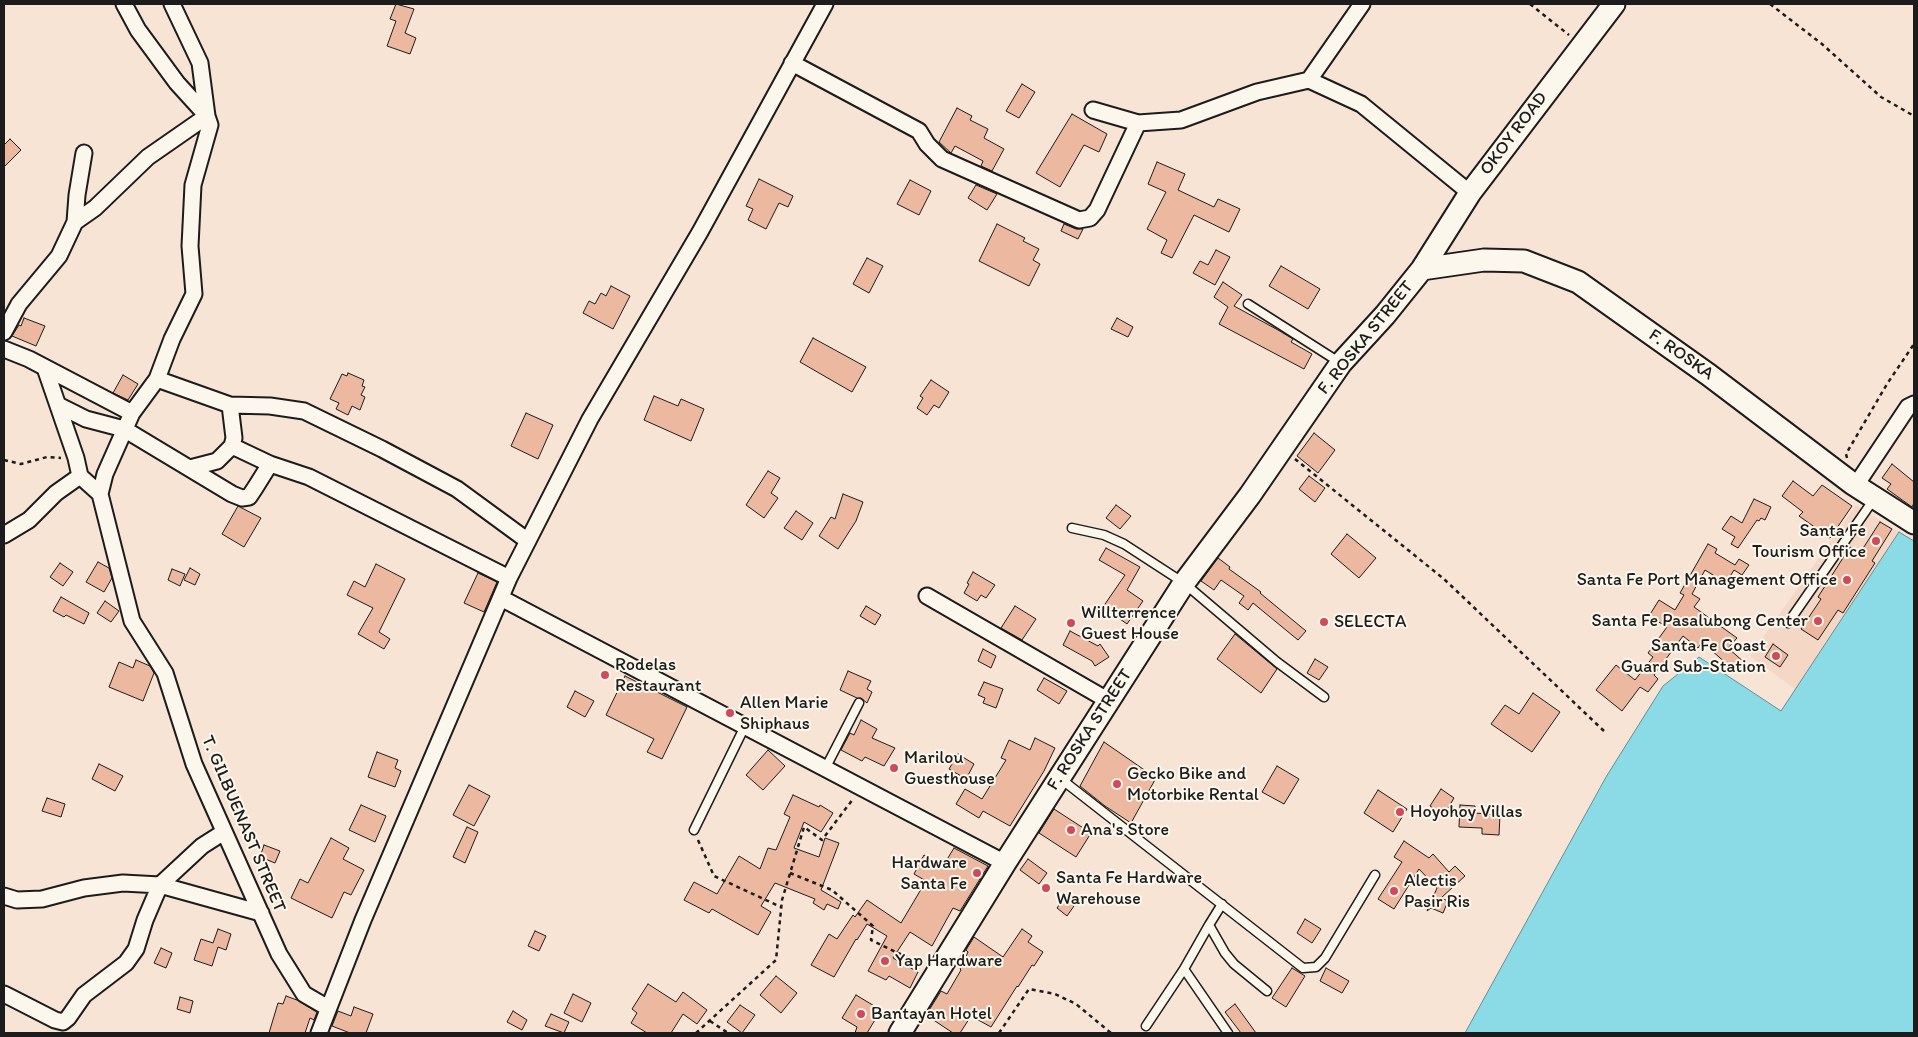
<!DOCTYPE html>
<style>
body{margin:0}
#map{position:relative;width:1918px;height:1037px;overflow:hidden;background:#f7e4d5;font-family:Itim,sans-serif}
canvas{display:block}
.frame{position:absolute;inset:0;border:5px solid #1c1c1c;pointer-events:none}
</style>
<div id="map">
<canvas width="1918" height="1037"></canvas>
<div class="frame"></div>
</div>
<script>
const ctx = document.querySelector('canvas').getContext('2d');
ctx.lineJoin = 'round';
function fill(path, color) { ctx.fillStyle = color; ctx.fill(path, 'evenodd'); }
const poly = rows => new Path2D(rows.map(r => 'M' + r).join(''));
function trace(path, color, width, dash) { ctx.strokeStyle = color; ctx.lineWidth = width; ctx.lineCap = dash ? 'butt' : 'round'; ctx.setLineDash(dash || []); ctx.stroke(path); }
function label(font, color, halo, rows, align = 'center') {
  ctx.font = font + ' Itim,sans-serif'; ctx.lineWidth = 4; ctx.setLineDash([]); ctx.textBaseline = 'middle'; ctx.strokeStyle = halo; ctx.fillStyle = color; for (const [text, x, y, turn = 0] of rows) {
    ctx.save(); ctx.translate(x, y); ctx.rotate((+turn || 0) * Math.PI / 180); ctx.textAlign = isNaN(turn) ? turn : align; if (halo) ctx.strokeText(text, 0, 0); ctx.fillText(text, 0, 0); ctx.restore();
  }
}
const built = poly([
 [1856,505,1899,532,1795,689,1750,656]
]);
const water = poly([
 [1899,532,1914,541,1914,1033,1465,1033,1606,777,1663,686,1699,657,1781,711,1899,532]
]);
const building = poly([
 [396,4,414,9,405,33,416,38,410,54,387,46,396,21,390,19,396,4],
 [1022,84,1035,92,1019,118,1006,111,1022,84],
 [957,108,972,116,970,120,988,129,984,138,1004,149,992,171,981,166,983,161,955,146,951,153,939,142,957,108],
 [1072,114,1107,134,1099,152,1084,145,1060,187,1036,173,1072,114],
 [10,139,21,150,4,167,4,145,10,139],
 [1157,162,1185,174,1178,190,1214,207,1218,199,1240,209,1229,232,1194,215,1172,258,1161,253,1167,240,1147,229,1166,192,1148,184,1157,162],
 [759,179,793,196,788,207,779,203,766,229,748,220,753,209,746,206,759,179],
 [910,180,931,191,919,215,897,204,910,180],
 [976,185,997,194,987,210,968,198,976,185],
 [997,224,1025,238,1023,241,1039,249,1033,260,1040,264,1029,286,979,261,997,224],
 [1064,224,1076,229,1083,229,1078,239,1061,231,1064,224],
 [1216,250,1230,257,1215,285,1193,273,1200,261,1208,265,1216,250],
 [867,258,883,266,869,293,853,284,867,258],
 [1281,266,1320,289,1308,309,1269,286,1281,266],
 [1223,282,1242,295,1234,306,1278,330,1293,339,1291,342,1312,354,1304,369,1219,324,1228,307,1214,297,1223,282],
 [611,286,630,296,613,329,583,313,589,301,595,304,601,293,606,296,611,286],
 [24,318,45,326,36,346,12,336,19,325,21,326,24,318],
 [1117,318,1133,327,1128,337,1111,329,1117,318],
 [813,338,866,367,852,392,800,362,813,338],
 [348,373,364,380,362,386,365,387,361,395,365,397,360,410,352,406,348,415,336,409,339,403,330,399,342,374,347,376,348,373],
 [123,375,138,384,128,400,113,393,123,375],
 [931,380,949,392,939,408,934,405,927,415,917,408,923,398,920,396,931,380],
 [654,396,678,406,681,399,704,409,691,441,644,420,654,396],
 [526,413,553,425,538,459,511,446,526,413],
 [1314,433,1335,450,1318,473,1297,456,1314,433],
 [1892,464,1914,482,1914,503,1912,507,1887,489,1891,484,1882,478,1892,464],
 [768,471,780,478,771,493,778,498,764,518,746,505,768,471],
 [1309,476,1325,488,1315,502,1299,489,1309,476],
 [1793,481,1813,496,1822,485,1852,506,1830,538,1799,516,1803,512,1782,496,1793,481],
 [843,494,863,502,856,521,838,549,819,536,831,517,835,519,843,494],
 [1754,499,1771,507,1765,520,1761,518,1759,521,1757,520,1738,548,1731,544,1735,537,1722,529,1731,516,1742,523,1754,499],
 [1116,505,1131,516,1120,529,1106,518,1116,505],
 [238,506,261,518,244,547,222,534,238,506],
 [796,511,813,523,802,540,784,528,796,511],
 [1880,522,1892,529,1872,561,1875,563,1843,613,1838,610,1818,640,1801,629,1821,599,1818,597,1850,547,1860,553,1880,522],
 [1347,534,1376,558,1359,578,1331,554,1347,534],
 [1708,544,1717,549,1715,553,1735,565,1739,559,1749,565,1742,575,1734,570,1726,583,1705,570,1692,594,1700,599,1694,607,1737,638,1728,648,1745,663,1736,672,1702,642,1698,648,1683,636,1654,675,1658,679,1648,692,1640,687,1622,711,1596,690,1616,665,1635,680,1653,657,1648,653,1667,627,1649,616,1659,600,1675,610,1684,595,1680,593,1708,544],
 [1106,548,1140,567,1127,590,1143,601,1127,624,1103,607,1125,575,1099,560,1106,548],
 [1218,558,1230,567,1229,569,1261,592,1260,593,1306,631,1298,640,1253,603,1248,610,1239,603,1244,596,1221,580,1214,590,1201,581,1218,558],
 [98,562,109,568,112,578,104,592,86,582,98,562],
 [60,563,73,572,63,586,50,577,60,563],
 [376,564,405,579,379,632,390,639,384,649,358,634,373,608,347,595,354,581,365,587,376,564],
 [190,568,200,574,195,585,184,580,190,568],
 [172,569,185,574,180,586,168,580,172,569],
 [973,572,995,585,986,598,981,595,977,601,964,593,969,584,967,583,973,572],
 [478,573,497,582,484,612,464,603,478,573],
 [61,597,89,613,84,624,66,615,64,617,53,611,61,597],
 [105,601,119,611,111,622,97,613,105,601],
 [866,606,881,615,875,625,860,616,866,606],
 [1015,606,1036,619,1022,640,1001,628,1015,606],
 [1070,631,1098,646,1100,644,1109,657,1095,666,1092,661,1063,645,1070,631],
 [1235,634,1277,669,1261,693,1217,659,1235,634],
 [1773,644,1788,655,1780,667,1765,657,1773,644],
 [983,649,996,656,991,668,978,661,983,649],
 [1315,659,1328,667,1319,680,1307,673,1315,659],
 [136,660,150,666,154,673,143,701,109,687,119,662,133,668,136,660],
 [848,671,871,681,867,689,872,692,867,703,861,698,857,698,840,690,848,671],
 [625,676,687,707,662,759,647,752,654,739,606,715,625,676],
 [1044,678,1067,691,1059,704,1037,690,1044,678],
 [984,682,1003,689,996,708,983,703,985,698,978,695,984,682],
 [575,691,594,701,585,717,567,707,575,691],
 [1533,693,1560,712,1532,752,1491,724,1505,705,1519,714,1533,693],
 [861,720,877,729,872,738,895,748,884,766,865,757,862,761,841,750,850,733,854,735,861,720],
 [1035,738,1055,748,1044,771,1010,826,983,811,979,818,956,804,965,789,982,799,1006,760,1001,758,1009,740,1030,750,1035,738],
 [1104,742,1156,778,1131,823,1105,806,1080,786,1104,742],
 [768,750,785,766,763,790,746,775,768,750],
 [377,752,398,760,395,768,401,771,395,787,368,777,377,752],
 [958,754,974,764,966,779,949,769,958,754],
 [99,764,123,776,115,791,92,779,99,764],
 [1277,766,1299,779,1284,804,1262,792,1277,766],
 [469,785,490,796,474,826,453,815,469,785],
 [1441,789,1454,798,1444,815,1430,806,1441,789],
 [1378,790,1407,809,1393,832,1364,813,1378,790],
 [793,795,819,807,820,805,833,813,821,832,804,822,794,848,819,857,825,838,839,843,821,890,841,902,838,909,827,904,824,910,813,903,815,899,775,883,761,906,771,912,758,935,712,909,709,913,684,900,694,882,717,894,739,856,760,869,768,848,776,850,790,817,784,814,793,795],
 [47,798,65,804,61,817,42,811,47,798],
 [361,805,386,816,375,842,349,830,361,805],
 [1460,805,1475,806,1475,813,1500,815,1499,835,1482,834,1482,828,1459,827,1460,805],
 [1054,809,1091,833,1076,857,1039,833,1054,809],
 [467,827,478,832,465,863,453,857,467,827],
 [331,838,349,848,343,859,364,870,351,895,344,892,332,918,291,898,300,879,308,883,331,838],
 [1404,841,1429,858,1433,854,1449,872,1455,866,1465,876,1441,898,1448,901,1443,913,1431,908,1427,911,1437,888,1419,869,1394,909,1378,899,1402,862,1394,857,1404,841],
 [264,845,280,851,275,863,260,857,264,845],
 [954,848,988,866,960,911,953,908,932,946,910,932,893,958,918,972,910,988,889,976,886,980,868,971,887,936,867,924,857,940,856,939,834,977,811,965,829,934,837,939,853,915,855,917,867,900,901,923,926,881,914,874,924,855,943,866,954,848],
 [1028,859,1047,873,1039,884,1020,870,1028,859],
 [1064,898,1074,906,1067,916,1057,908,1064,898],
 [1305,919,1321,929,1312,943,1297,933,1305,919],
 [218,929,231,934,226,950,218,947,212,966,194,960,201,939,213,943,218,929],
 [1022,929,1032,936,1028,942,1043,952,1034,966,1032,965,1018,987,1017,986,991,1027,971,1016,960,1033,953,1033,926,1015,941,991,947,994,961,970,960,969,968,952,966,950,974,937,1003,957,1022,929],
 [535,931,546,936,539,951,528,946,535,931],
 [161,948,172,953,166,968,154,963,161,948],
 [1292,968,1305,976,1286,1007,1272,998,1292,968],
 [1326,968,1349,981,1342,993,1320,981,1326,968],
 [776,976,797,993,781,1013,760,995,776,976],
 [648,984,676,1002,683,992,707,1010,697,1024,683,1014,671,1033,647,1033,631,1023,637,1013,632,1009,648,984],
 [573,994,591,1003,582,1022,564,1013,573,994],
 [856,995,881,1010,867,1033,855,1033,857,1027,842,1018,856,995],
 [286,996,297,1000,317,1012,314,1020,310,1018,305,1033,269,1033,278,1003,283,1004,286,996],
 [180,997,193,1001,190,1013,177,1009,180,997],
 [1235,1004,1256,1033,1241,1033,1225,1012,1235,1004],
 [740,1005,755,1015,742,1033,727,1022,740,1005],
 [354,1007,373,1014,366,1033,350,1033,332,1026,338,1011,351,1016,354,1007],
 [513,1011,527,1020,522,1030,507,1022,513,1011],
 [551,1014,569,1022,564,1033,545,1026,551,1014]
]);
const path = poly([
 [1530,4,1569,35],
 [1770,4,1822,44,1881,97,1914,116],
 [1847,458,1846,454,1887,384,1914,344],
 [1295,459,1444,579,1605,732],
 [4,460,21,464,47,457,61,458],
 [698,840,714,876,781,907],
 [790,873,832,890,873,926,871,940,923,965],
 [710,1021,728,1033],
 [696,1033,776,960,782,900,804,827,822,840,853,799],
 [999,1033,1029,989,1055,994,1076,1004,1111,1033]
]);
const lane = poly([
 [1248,304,1339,362],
 [1072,528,1104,535,1124,544,1184,583,1277,662,1324,697],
 [1788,623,1874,499],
 [825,769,859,703],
 [1061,779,1303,968,1316,967,1325,958,1375,875],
 [694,830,745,726],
 [1222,904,1209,925,1225,953,1234,964,1267,991],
 [1209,925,1184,969,1228,1033],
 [1146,1026,1184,969]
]);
const street = poly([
 [792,63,919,131,927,144,942,159,1079,220,1090,218,1097,210,1138,123],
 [1309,80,1362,4],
 [1093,110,1138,123,1181,120,1257,92,1309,80,1361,104,1470,193],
 [75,222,95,208,148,157,207,116,177,83,138,30,124,4],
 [4,332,19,304,59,256,75,222,77,195,84,153],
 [4,349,29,359,132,413],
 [45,368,76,458,80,476],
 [157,379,230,405,270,406,304,411,382,449,457,489,528,541],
 [58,405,86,419,124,429,232,494,242,498,249,497,255,488,270,464,309,477,509,578],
 [232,446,270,464],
 [190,468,217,461,232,446,234,438,230,405],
 [80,476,100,494,132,621,165,673,194,764,279,954,304,994,328,1008],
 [1856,485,1908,407,1914,404],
 [100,494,105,474,132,413,157,379,172,339,194,294,190,246,193,185,210,125,207,116,200,63,172,4],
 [4,535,29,520,56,493,80,476],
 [927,596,1109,701],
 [501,598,1005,863],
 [4,896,17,900,42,899,84,888,123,883,160,885,261,913],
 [4,994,55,1020,63,1022,68,1018,84,995,126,963,136,949,145,920,160,885,202,846,224,832],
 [319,1033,363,920,509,578,590,419,700,232,825,4]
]);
const secondary = poly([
 [1422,269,1484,260,1524,261,1578,282,1709,375,1853,484,1914,523],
 [900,1033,1005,863,1184,583,1250,495,1341,363,1385,315,1422,269,1470,193,1614,4]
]);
const markers = [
 [1876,541,5,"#d1495b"],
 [1847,580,5,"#d1495b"],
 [1818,621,5,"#d1495b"],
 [1324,622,5,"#d1495b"],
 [1071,623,5,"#d1495b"],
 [1776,656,5,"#d1495b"],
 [605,675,5,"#d1495b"],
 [730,713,5,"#d1495b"],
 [894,768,5,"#d1495b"],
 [1117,784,5,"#d1495b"],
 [1400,812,5,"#d1495b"],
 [1071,830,5,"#d1495b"],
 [977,873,5,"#d1495b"],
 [1046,888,5,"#d1495b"],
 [1394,891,5,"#d1495b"],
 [885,961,5,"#d1495b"],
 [861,1014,5,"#d1495b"]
];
const streetNames = [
 ["OKOY ROAD",1514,134,-53],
 ["F. ROSKA STREET",1366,338,-51],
 ["F. ROSKA",1681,355,35],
 ["F. ROSKA STREET",1090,730,-57],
 ["T. GILBUENAST STREET",243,824,67]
];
const poiNames = [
 ["Santa Fe",1866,531,"right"],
 ["Tourism Office",1866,552,"right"],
 ["Santa Fe Port Management Office",1837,580,"right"],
 ["Willterrence",1081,613],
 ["Guest House",1081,634],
 ["Santa Fe Pasalubong Center",1808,621,"right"],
 ["SELECTA",1334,622],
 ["Santa Fe Coast",1766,646,"right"],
 ["Guard Sub-Station",1766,667,"right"],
 ["Rodelas",615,665],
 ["Restaurant",615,686],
 ["Allen Marie",740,703],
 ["Shiphaus",740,724],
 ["Marilou",904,758],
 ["Guesthouse",904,779],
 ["Gecko Bike and",1127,774],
 ["Motorbike Rental",1127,795],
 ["Hoyohoy Villas",1410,812],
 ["Ana's Store",1081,830],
 ["Hardware",967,863,"right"],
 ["Santa Fe",967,884,"right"],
 ["Santa Fe Hardware",1056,878],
 ["Warehouse",1056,899],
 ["Alectis",1404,881],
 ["Pasir Ris",1404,902],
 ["Yap Hardware",895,961],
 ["Bantayan Hotel",871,1014]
];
fill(built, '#f4d7c5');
fill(water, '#8bdbe7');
trace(water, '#5f8f96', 1);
fill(building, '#edb8a0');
trace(building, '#1c1c1c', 1);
trace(lane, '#1c1c1c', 11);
trace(street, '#1c1c1c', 19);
trace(secondary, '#1c1c1c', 25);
trace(path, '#1c1c1c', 2.5, [4, 4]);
trace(lane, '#fbf7ec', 8);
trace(street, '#fbf7ec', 15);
trace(secondary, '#fbf7ec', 21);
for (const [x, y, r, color] of markers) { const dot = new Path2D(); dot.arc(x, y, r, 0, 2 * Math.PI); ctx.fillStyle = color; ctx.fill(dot); trace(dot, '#fbf7ec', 2); }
label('18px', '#1c1c1c', '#fbf7ec', streetNames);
label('18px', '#1c1c1c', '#fbf7ec', poiNames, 'left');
</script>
